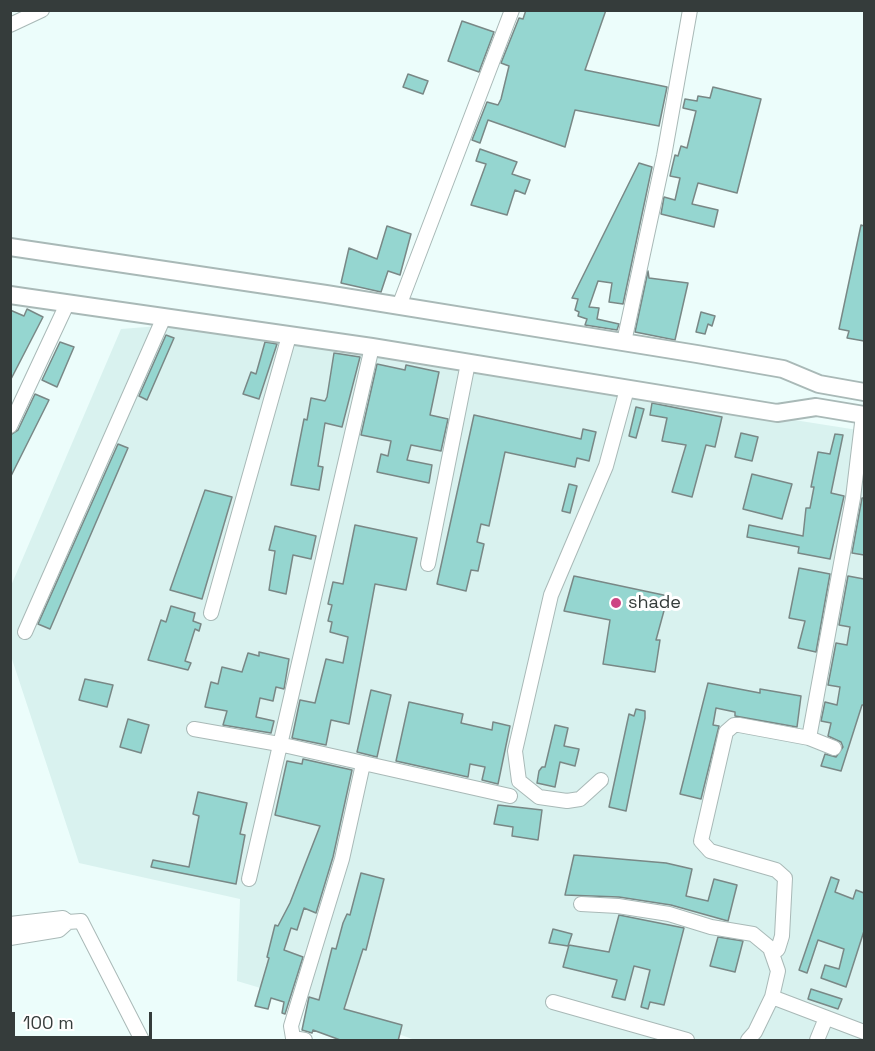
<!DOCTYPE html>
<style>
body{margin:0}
#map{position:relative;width:875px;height:1051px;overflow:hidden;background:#ecfdfb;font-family:"Space Grotesk",sans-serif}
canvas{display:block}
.frame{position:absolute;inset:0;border:12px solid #353c3b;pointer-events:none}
.scale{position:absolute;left:12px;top:1012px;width:140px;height:27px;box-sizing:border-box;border:3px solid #353c3b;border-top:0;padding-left:8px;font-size:18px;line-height:21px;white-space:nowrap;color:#353c3b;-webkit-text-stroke:4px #fff;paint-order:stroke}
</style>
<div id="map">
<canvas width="875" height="1051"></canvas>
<div class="frame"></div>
<div class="scale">100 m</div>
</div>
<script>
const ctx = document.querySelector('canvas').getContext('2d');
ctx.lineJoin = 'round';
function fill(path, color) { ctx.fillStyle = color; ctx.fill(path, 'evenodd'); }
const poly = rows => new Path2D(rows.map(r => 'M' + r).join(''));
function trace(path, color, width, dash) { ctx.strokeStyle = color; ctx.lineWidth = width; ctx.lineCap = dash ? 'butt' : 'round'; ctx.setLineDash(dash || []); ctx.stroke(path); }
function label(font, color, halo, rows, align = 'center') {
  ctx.font = font + ' "Space Grotesk",sans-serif'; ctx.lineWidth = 6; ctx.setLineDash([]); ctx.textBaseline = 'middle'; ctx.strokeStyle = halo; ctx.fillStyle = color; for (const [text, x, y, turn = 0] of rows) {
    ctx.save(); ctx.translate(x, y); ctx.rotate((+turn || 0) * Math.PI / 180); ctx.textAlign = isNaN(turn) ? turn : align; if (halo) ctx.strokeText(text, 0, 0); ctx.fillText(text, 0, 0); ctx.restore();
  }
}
const built = poly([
 [185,324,864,431,864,1040,415,1040,321,1006,237,981,240,899,79,863,11,656,10,588,121,329]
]);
const building = poly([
 [526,10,606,10,585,70,667,87,659,126,575,110,565,147,488,120,480,143,472,140,487,102,498,105,501,99,509,66,501,63,519,18,523,19,526,10],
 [462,21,494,32,479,72,448,61,462,21],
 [408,74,428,81,423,94,403,87,408,74],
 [713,87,761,99,737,193,698,183,692,204,718,210,714,227,661,214,664,197,675,200,680,178,670,176,675,155,678,156,681,146,687,148,696,111,683,108,685,99,697,101,698,96,710,98,713,87],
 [480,149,517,162,512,174,530,180,525,194,515,190,507,215,471,205,486,164,476,161,480,149],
 [639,163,652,167,623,304,609,302,612,283,598,281,589,307,599,308,597,319,619,324,617,330,585,325,587,319,578,316,579,312,575,310,578,299,572,298,639,163],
 [861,225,864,226,864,341,847,338,849,331,839,329,861,225],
 [387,226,411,234,400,275,388,271,381,292,341,283,349,248,377,259,387,226],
 [648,271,649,278,688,283,675,340,635,332,648,271],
 [27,309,43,317,10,381,10,310,24,316,27,309],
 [701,312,715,316,712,326,708,324,705,334,696,332,701,312],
 [166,335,174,338,147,400,139,396,166,335],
 [60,342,74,347,57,387,42,380,60,342],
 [265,342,277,344,259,399,243,394,251,372,256,374,265,342],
 [334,353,360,357,342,427,325,423,318,466,323,467,319,490,291,485,304,419,307,420,311,398,325,401,327,397,334,353],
 [377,364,405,370,406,365,439,372,430,415,448,419,441,451,411,445,407,460,432,465,429,483,377,472,381,454,388,456,391,441,361,435,377,364],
 [35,394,49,400,10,478,10,435,18,430,35,394],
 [652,403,722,417,715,447,706,445,692,497,672,492,686,445,662,441,667,418,650,415,652,403],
 [636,407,644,409,636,438,629,436,636,407],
 [474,415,581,439,583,429,596,432,589,461,577,458,575,467,505,452,489,526,481,524,477,542,484,544,478,571,471,570,466,591,437,584,474,415],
 [741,433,758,437,752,461,735,457,741,433],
 [835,434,843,435,831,493,844,496,830,559,798,553,799,547,747,537,749,525,803,536,806,508,810,508,814,487,811,487,818,452,830,454,835,434],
 [118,444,128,448,50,629,38,624,118,444],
 [752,474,792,484,782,519,743,509,752,474],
 [569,484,577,486,570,513,562,511,569,484],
 [205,490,232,497,202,599,170,590,205,490],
 [862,498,864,498,864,555,852,553,862,498],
 [355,525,417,538,406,590,375,584,349,724,331,720,326,745,292,738,300,700,315,703,326,659,343,663,348,637,330,632,332,622,328,621,332,605,328,604,333,582,343,584,355,525],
 [275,526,316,536,311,559,293,555,286,594,269,590,275,551,269,550,275,526],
 [799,568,830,574,816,652,798,648,805,621,789,618,799,568],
 [574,576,668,596,656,640,660,640,655,672,603,664,610,620,564,611,574,576],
 [848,576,864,579,864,705,862,705,841,771,821,766,825,754,836,757,843,747,841,742,828,736,831,723,821,721,825,702,837,705,840,687,828,685,836,643,847,645,850,627,839,625,848,576],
 [171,606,195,613,193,621,201,624,199,631,195,629,185,661,191,663,188,670,148,660,161,620,166,622,171,606],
 [259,652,289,659,284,689,276,687,273,701,260,698,256,717,274,721,271,733,223,725,227,711,205,707,211,682,218,684,222,667,242,672,248,653,259,656,259,652],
 [85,679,113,685,107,707,79,700,85,679],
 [708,683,760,693,760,689,801,696,797,727,735,716,735,712,716,708,713,725,719,726,701,799,680,794,708,683],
 [371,690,391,695,377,757,357,752,371,690],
 [409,702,463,714,461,723,492,730,493,722,510,726,498,784,482,780,485,767,470,764,468,777,396,761,409,702],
 [636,709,645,711,645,718,626,811,609,807,629,714,634,716,636,709],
 [128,719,149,725,141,753,120,747,128,719],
 [555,725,568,728,564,746,579,749,575,766,560,762,555,787,537,783,539,771,542,767,545,767,555,725],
 [303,759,352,770,333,857,316,913,304,908,297,930,291,928,284,950,303,957,285,1014,282,1013,284,1002,271,998,268,1009,255,1006,269,958,267,957,275,925,278,926,290,903,320,826,275,815,287,761,302,764,303,759],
 [198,792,247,803,240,834,245,835,236,884,151,867,153,860,189,867,199,816,193,814,198,792],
 [498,805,542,810,538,840,512,836,513,827,494,824,498,805],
 [574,855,666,863,692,869,686,896,708,901,714,879,737,885,728,921,671,905,619,897,565,895,574,855],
 [361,873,384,879,366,950,363,949,344,1009,402,1025,398,1041,343,1041,313,1030,312,1033,302,1030,309,997,319,1000,332,948,336,949,343,923,347,914,350,915,361,873],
 [831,877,839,880,835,892,853,899,856,890,864,893,864,931,846,987,821,978,825,965,839,969,844,949,818,940,807,973,799,970,831,877],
 [619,915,684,928,664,1005,650,1002,648,1009,641,1007,650,970,634,966,625,1000,612,997,617,980,563,967,569,945,609,952,619,915],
 [553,929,572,934,568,946,549,943,553,929],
 [718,937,743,941,735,972,710,966,718,937],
 [811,989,842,999,838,1009,808,999,811,989]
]);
const minor = poly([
 [10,25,42,10],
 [399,306,512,10],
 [624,342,664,156,690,10],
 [10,426,67,304],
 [428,564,468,363],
 [211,613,289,336],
 [25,632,164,317],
 [194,729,279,744,510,796],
 [809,738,853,498,863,415],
 [601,780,580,799,567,801,539,797,519,781,515,751,551,595,606,466,627,389],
 [249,879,372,347],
 [581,904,618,906,669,914,711,927,753,934,770,948,778,971,772,997],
 [10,924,63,918,68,922],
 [10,938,59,930,68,922,81,921,142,1040],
 [772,954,778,949,782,936,785,878,776,870,710,851,701,841,726,732,734,725,739,725,809,738,834,748],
 [553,1002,687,1040],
 [305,1040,293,1038,291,1026,342,859,363,764],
 [748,1040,755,1032,772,997,864,1032],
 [817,1040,826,1018]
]);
const major = poly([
 [10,247,326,294,697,354,783,369,819,384,864,392],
 [10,295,372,347,777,413,816,407,864,415]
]);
const markers = [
 [616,603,6,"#cd4583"]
];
const poiNames = [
 ["shade",628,603]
];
fill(built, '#d9f2ef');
fill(building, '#95d6d0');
trace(building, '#798886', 1.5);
trace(minor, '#a9b9b7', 16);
trace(major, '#a9b9b7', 20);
trace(minor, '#fff', 14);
trace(major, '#fff', 16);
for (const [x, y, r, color] of markers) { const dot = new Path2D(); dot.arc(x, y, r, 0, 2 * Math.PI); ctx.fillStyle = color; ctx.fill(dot); trace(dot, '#fff', 2); }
label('18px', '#353c3b', '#fff', poiNames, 'left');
</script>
